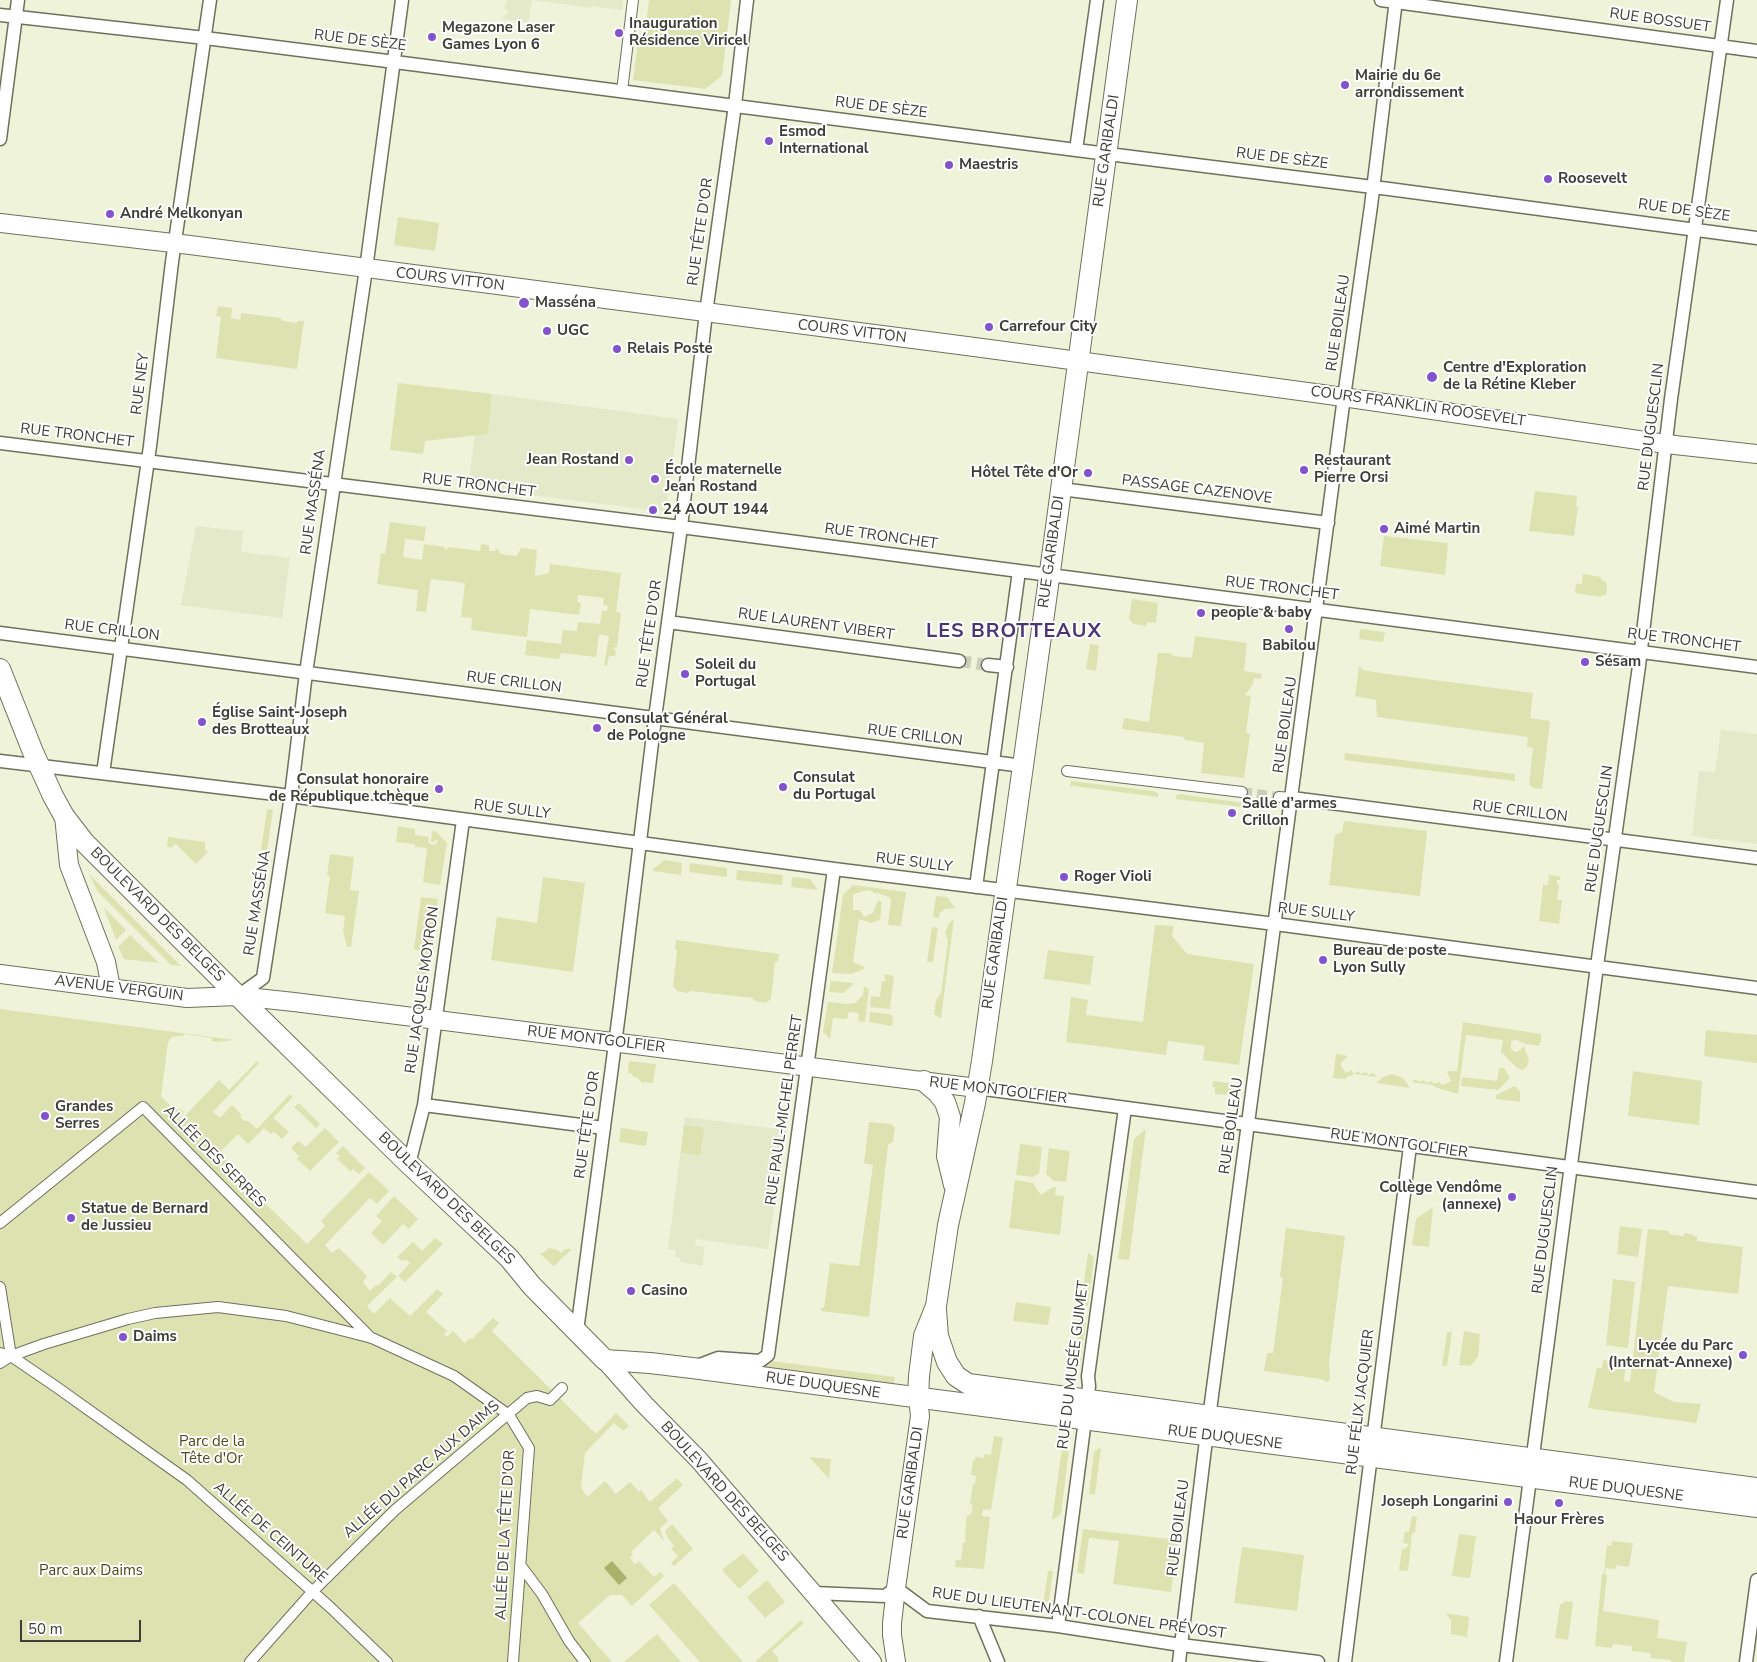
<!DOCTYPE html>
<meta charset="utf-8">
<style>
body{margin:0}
#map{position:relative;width:1757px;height:1662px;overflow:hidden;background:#eff3da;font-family:"Nunito Sans",sans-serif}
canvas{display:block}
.scale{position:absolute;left:20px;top:1620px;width:121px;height:22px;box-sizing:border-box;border:2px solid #3d3e34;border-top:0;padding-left:6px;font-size:15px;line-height:18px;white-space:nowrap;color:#3d3e34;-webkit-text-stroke:4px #fff;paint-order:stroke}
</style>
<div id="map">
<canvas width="1757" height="1662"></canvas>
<div class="scale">50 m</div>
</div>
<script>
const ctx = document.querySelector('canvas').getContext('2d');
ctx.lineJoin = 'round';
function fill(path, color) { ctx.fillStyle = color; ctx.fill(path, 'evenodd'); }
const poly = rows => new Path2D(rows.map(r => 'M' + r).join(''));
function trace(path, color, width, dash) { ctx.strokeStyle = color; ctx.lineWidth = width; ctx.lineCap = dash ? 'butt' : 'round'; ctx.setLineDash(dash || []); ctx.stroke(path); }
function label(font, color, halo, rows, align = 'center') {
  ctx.font = font + ' "Nunito Sans",sans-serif'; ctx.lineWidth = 4; ctx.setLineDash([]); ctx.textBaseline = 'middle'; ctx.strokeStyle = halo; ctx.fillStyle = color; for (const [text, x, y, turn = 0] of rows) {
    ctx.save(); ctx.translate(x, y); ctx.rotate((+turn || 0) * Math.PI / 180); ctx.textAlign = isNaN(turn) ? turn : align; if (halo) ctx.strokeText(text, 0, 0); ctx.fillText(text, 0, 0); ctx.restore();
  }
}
const built = poly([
 [508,0,623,0,622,10,591,6,591,8,532,0,528,23,501,19,509,12,504,8],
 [492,394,678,419,666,512,468,487,475,435,488,433],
 [196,526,243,531,241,552,290,558,282,618,181,605],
 [1721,730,1757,734,1757,844,1692,836,1699,771,1715,772],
 [685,1117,786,1130,768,1249,696,1239,695,1245,705,1247,702,1266,681,1262,679,1257,675,1257,676,1250,668,1249]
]);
const green = poly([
 [649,0,731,0,722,76,705,89,633,80,638,42,644,43],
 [398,217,439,223,435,251,394,245],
 [218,306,232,308,231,318,240,320,241,313,280,318,283,321,296,323,298,321,304,321,297,369,216,358,221,317,216,316],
 [398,383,492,394,488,434,425,441,423,454,390,450],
 [1535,491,1577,496,1576,506,1578,507,1574,536,1529,531],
 [390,522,426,527,424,541,405,539,403,557,422,560,424,544,445,547,445,549,447,550,448,547,480,551,481,544,489,545,489,551,495,551,496,549,499,550,500,554,517,556,521,548,537,550,535,576,549,573,550,564,621,573,616,612,621,613,617,647,615,647,614,651,616,651,615,656,609,656,607,666,604,665,609,636,599,634,596,657,561,653,559,659,525,655,527,640,561,644,563,630,577,631,578,622,600,624,602,611,607,611,608,606,603,605,604,598,578,595,577,602,581,603,579,615,530,609,527,637,471,630,472,618,461,617,465,583,431,579,426,612,416,611,418,590,377,584,381,553,385,554],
 [1384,536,1448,543,1445,575,1380,566],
 [1583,574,1601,577,1601,580,1605,581,1607,586,1606,595,1602,595,1602,597,1575,593,1576,584,1582,584],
 [1132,599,1158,603,1156,623,1147,622,1146,626,1133,624,1129,619],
 [1360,629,1385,632,1383,642,1359,639],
 [1195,636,1247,643,1244,671,1262,674,1261,679,1254,678,1253,684,1245,695,1251,696,1246,732,1250,735,1244,778,1201,773,1204,743,1185,740,1184,737,1122,729,1124,718,1149,722,1158,653,1171,653,1173,656,1192,658],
 [1090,644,1099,645,1096,671,1086,669],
 [1359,667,1362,668,1362,670,1380,673,1533,693,1530,718,1550,721,1542,789,1532,788,1532,786,1529,785,1533,748,1527,747,1528,737,1377,717,1376,700,1355,696],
 [1345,753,1515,774,1515,781,1344,760],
 [1071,781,1153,791,1158,793,1158,797,1074,786,1070,787],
 [1179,794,1244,803,1243,807,1175,799,1177,795],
 [267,809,273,810,267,851,261,850],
 [1344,821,1427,831,1420,896,1329,885,1335,834,1342,833],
 [398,826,415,829,415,835,429,837,428,842,432,845,436,844,438,840,435,840,433,843,431,841,432,831,437,832,447,843,440,885,423,882,427,848,415,847,415,844,396,842],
 [168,837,205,842,205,849,208,852,196,864,176,844,170,848,167,845],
 [330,854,354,857,350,890,359,891,351,947,347,947,343,931,345,916,325,913,330,876,327,875],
 [665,860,682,863,681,875,653,871,653,869],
 [690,863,727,868,727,877,689,872],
 [737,870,783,875,782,885,736,880],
 [89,874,181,966,171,965,98,892],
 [1549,875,1561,877,1560,880,1557,880,1557,884,1559,885,1557,900,1562,900,1559,924,1539,921,1543,885,1548,885],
 [543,877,585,883,573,972,491,960,497,917,537,923],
 [792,877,810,879,818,890,791,887],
 [853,885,906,892,901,926,888,925,891,900,889,897,878,893,876,894,869,890,853,894,853,910,860,910,864,917,873,913,878,900,882,902,880,920,871,923,859,919,853,962,866,968,852,974,832,973,843,895],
 [936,896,947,897,955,908,945,909,940,913,939,918,933,917],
 [421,897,438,899,426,979,415,988,420,951,414,949],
 [104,908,126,930,116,940],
 [954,919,941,1018,938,1017,934,1014,936,1000,941,993,948,940,945,933,949,923],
 [1155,925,1174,926,1172,936,1187,954,1254,964,1239,1065,1203,1060,1205,1046,1168,1041,1166,1055,1066,1042,1071,997,1088,1000,1086,1015,1143,1022],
 [932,927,938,928,933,962,927,962],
 [130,935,159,963,124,959,118,947],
 [676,940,779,954,778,961,775,962,771,999,766,1003,755,1001,752,998,691,991,688,993,677,991,673,986,677,951,675,948],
 [1048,950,1094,956,1090,985,1044,979],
 [884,974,894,976,890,1009,870,1007,871,996,880,997,882,981,886,981],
 [831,981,854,983,844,993,829,992],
 [864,986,869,989,865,1022,858,1021,859,1013,849,1012,847,1019,833,1018,830,1039,823,1032,828,1002,848,1004,855,1003,863,995],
 [0,1009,235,1040,216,1042,214,1041,212,1042,212,1038,184,1034,183,1036,172,1037,168,1042,161,1096,174,1110,181,1109,184,1112,178,1121,181,1124,184,1117,219,1080,229,1090,257,1061,259,1063,213,1112,220,1118,232,1105,241,1114,241,1118,245,1121,248,1121,257,1129,290,1094,293,1097,273,1118,289,1132,282,1139,274,1132,271,1134,264,1128,248,1144,238,1134,219,1153,230,1163,227,1166,307,1244,325,1226,321,1221,369,1172,383,1185,389,1191,377,1204,370,1198,325,1245,332,1253,339,1248,367,1276,363,1282,370,1291,376,1285,378,1286,391,1272,397,1277,367,1306,374,1314,390,1298,410,1316,437,1289,443,1294,426,1312,447,1331,444,1334,447,1337,453,1331,465,1343,470,1338,472,1339,493,1318,499,1323,492,1331,596,1434,616,1413,629,1426,623,1431,614,1423,585,1453,581,1487,587,1497,605,1481,616,1494,630,1482,639,1492,641,1490,650,1502,677,1478,683,1485,658,1508,668,1521,660,1529,664,1541,654,1530,631,1552,633,1555,630,1558,635,1564,639,1561,654,1577,661,1572,664,1576,632,1606,622,1595,610,1595,578,1623,612,1662,0,1662],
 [870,1012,889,1014,893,1016,892,1026,869,1022],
 [1463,1022,1541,1034,1541,1042,1540,1042,1539,1046,1526,1044,1517,1040,1513,1040,1511,1042,1511,1049,1516,1052,1519,1051,1524,1046,1529,1061,1527,1066,1523,1070,1517,1068,1501,1052,1503,1040,1466,1035,1458,1094,1437,1088,1432,1085,1411,1082,1416,1079,1419,1082,1423,1080,1427,1083,1431,1081,1434,1084,1439,1082,1442,1085,1451,1081,1447,1072,1449,1071,1457,1071],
 [1706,1030,1757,1035,1757,1063,1704,1056],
 [1336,1054,1345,1055,1347,1057,1340,1064,1346,1073,1351,1070,1354,1074,1358,1071,1361,1074,1366,1072,1369,1075,1373,1073,1377,1077,1355,1074,1347,1077,1346,1079,1333,1078],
 [629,1061,656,1064,653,1083,641,1082,638,1078,633,1077,631,1073,628,1073],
 [1499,1068,1504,1068,1510,1078,1498,1090,1461,1086,1462,1077,1497,1081],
 [1633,1071,1702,1081,1699,1125,1628,1116],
 [1392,1074,1403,1078,1410,1088,1376,1083,1383,1077],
 [1213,1081,1237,1084,1237,1086,1226,1095,1215,1094,1215,1087,1212,1087],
 [1515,1086,1520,1091,1520,1102,1496,1099,1496,1095],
 [299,1103,320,1124,316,1128,294,1107],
 [869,1122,892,1124,892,1126,895,1127,893,1142,888,1145,869,1317,821,1311,821,1308,824,1308,830,1263,859,1266,873,1165,864,1163],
 [684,1125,704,1128,700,1155,681,1153],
 [325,1128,339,1142,310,1171,297,1159,299,1156,291,1148,298,1141,306,1147],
 [621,1128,648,1132,646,1146,619,1142],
 [1146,1129,1129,1260,1118,1259,1134,1139],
 [1020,1144,1042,1147,1039,1173,1033,1177,1016,1175],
 [343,1146,365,1168,359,1174,353,1169,351,1172,337,1159,340,1156,336,1153],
 [1049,1148,1070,1151,1066,1182,1054,1181,1046,1174],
 [1015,1180,1033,1183,1041,1195,1053,1187,1056,1187,1055,1195,1064,1196,1060,1235,1009,1228],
 [394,1196,418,1219,409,1229,403,1224,383,1245,371,1233,382,1221,376,1216],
 [1433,1207,1429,1247,1412,1245,1416,1219],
 [1620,1226,1642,1229,1638,1257,1617,1254],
 [1286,1228,1345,1236,1329,1362,1330,1380,1327,1382,1321,1379,1264,1371,1267,1353,1273,1353,1283,1278,1280,1277],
 [1648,1229,1669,1231,1669,1234,1684,1236,1684,1233,1694,1235,1694,1237,1697,1235,1697,1241,1743,1247,1738,1294,1668,1286,1654,1392,1674,1402,1701,1404,1696,1423,1588,1408,1597,1368,1602,1368,1603,1360,1626,1362,1624,1381,1630,1382],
 [435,1238,443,1244,405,1282,398,1276,410,1263,407,1260,402,1261,397,1257,413,1242,422,1251],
 [549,1248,558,1250,561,1253,565,1249,572,1249,554,1266,539,1253,543,1253],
 [1088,1253,1094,1257,1088,1306,1081,1305],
 [1613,1279,1635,1282,1628,1348,1606,1345],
 [1016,1302,1051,1307,1048,1325,1013,1321],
 [1079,1320,1086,1322,1080,1366,1073,1365,1078,1336],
 [1464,1331,1480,1334,1478,1357,1470,1366,1459,1365],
 [1447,1332,1452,1332,1447,1366,1442,1366],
 [772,1361,895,1377,893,1387,755,1369,768,1365],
 [994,1436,1003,1437,991,1510,983,1509,982,1516,990,1517,984,1569,955,1567,956,1560,961,1560,963,1543,965,1543,966,1534,965,1534,967,1515,971,1515,973,1505,970,1504,973,1484,975,1484,976,1476,971,1475,973,1460,975,1460,975,1457,984,1458,984,1454,991,1455],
 [1101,1447,1095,1495,1089,1494,1094,1452],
 [1062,1448,1069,1449,1061,1514,1052,1520],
 [809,1457,831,1459,829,1479],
 [1412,1516,1417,1517,1415,1532,1412,1533,1408,1571,1399,1570,1402,1549,1405,1549,1409,1544,1403,1543,1405,1531,1409,1532],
 [672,1524,693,1549,674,1566,671,1563,678,1556,671,1549,674,1546,668,1538,665,1531],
 [1083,1529,1178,1540,1171,1592,1113,1584,1119,1541,1089,1538,1084,1574,1077,1573],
 [1459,1534,1476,1536,1473,1557,1471,1557,1473,1560,1470,1578,1452,1576],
 [1612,1541,1633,1543,1629,1567,1616,1565,1615,1569,1606,1568,1605,1575,1607,1575,1603,1611,1659,1620,1657,1638,1687,1642,1684,1662,1671,1662,1671,1660,1650,1658,1651,1653,1632,1651,1632,1646,1613,1644,1612,1648,1595,1646,1602,1574,1604,1574,1607,1545,1611,1546],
 [1242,1547,1304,1555,1297,1611,1234,1603],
 [743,1553,759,1571,739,1589,722,1570],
 [1048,1571,1053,1571,1049,1600,1043,1605],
 [767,1580,785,1602,765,1618,747,1597],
 [674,1583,743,1662,700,1662,649,1605],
 [1564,1601,1573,1602,1568,1640,1555,1638,1560,1604,1563,1604],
 [1446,1613,1469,1617,1467,1637,1451,1634,1451,1621],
 [801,1620,804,1623,772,1651,779,1659,778,1660,779,1662,755,1662],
 [657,1634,681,1662,624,1662,625,1661]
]);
const water = poly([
 [612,1561,627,1578,619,1585,604,1568]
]);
const pedestrianTunnel = poly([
 [1242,792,1279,797]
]);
const minorTunnel = poly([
 [959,661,988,665]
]);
const pedestrian = poly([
 [622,91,633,0],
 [1067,771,1242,792],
 [1279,797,1292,798],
 [0,1223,143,1107,371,1338],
 [0,1287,11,1356],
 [0,1353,11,1356,55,1386,187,1480,331,1608,387,1662],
 [0,1363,11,1356,44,1344,128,1319,155,1313,218,1307,286,1316,372,1338,454,1376,509,1415,529,1448,513,1662],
 [521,1566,542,1594,569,1641,585,1662],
 [250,1662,313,1591,395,1510,527,1398,537,1396,550,1400,562,1388]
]);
const minor = poly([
 [1381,0,1757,51],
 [0,15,205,38,395,62,1076,150,1389,189,1757,238],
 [0,139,18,0],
 [1076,150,1097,0],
 [0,443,681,527,1757,667],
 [1061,489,1328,523],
 [668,622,959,661],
 [0,633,1023,766],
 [988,665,1007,667],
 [0,761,275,794,834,869,1275,924,1757,988],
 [103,773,150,446,172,262,210,0],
 [1292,798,1757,858],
 [976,887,1019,571],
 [238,996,263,978,291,796,306,673,366,269,402,0],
 [977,1088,1757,1192],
 [424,1105,604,1128],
 [409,1164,424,1105,463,820],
 [577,1331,620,1006,655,718,681,527,706,313,735,105,747,0],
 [697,1366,718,1358,760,1361,768,1355,834,869],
 [814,1593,885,1596,896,1588,927,1611,1058,1626,1181,1645,1318,1662],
 [979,1616,998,1662],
 [1058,1626,1085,1420,1089,1386,1088,1376,1125,1108],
 [1179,1662,1204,1456,1344,397,1371,206,1396,0],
 [1345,1662,1410,1146],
 [1506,1662,1597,966,1639,666,1671,399,1727,0],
 [1746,1662,1757,1580]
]);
const secondary = poly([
 [0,223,190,245,982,348,1322,394,1666,444,1757,454],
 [64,816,69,865,106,962,111,988],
 [0,974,187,998,238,996,294,1002,977,1088],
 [605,1360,644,1404,699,1460,872,1662],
 [896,1662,892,1635,892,1623,896,1588,920,1416,918,1398]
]);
const primary = poly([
 [0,669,33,752,53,796,64,816,84,842,258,1016,409,1164,509,1258,532,1286,605,1360,650,1363,692,1368,1757,1507],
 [924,1081,937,1092,945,1102,950,1117,947,1156,954,1185],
 [936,1310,938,1336,947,1362,956,1376,968,1384,1757,1488],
 [918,1398,919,1376,924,1336,936,1306,948,1225,975,1103,982,1061,1051,564,1127,0]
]);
const markers = [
 [619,33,5,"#8353cc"],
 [432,37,5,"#8353cc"],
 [1345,85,5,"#8353cc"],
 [769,141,5,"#8353cc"],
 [949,165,5,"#8353cc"],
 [1548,179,5,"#8353cc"],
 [110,214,5,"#8353cc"],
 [524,303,6,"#8353cc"],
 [989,327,5,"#8353cc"],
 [547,331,5,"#8353cc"],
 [617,349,5,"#8353cc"],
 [1432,377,6,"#8353cc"],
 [629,460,5,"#8353cc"],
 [1304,470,5,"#8353cc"],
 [1088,473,5,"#8353cc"],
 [655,479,5,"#8353cc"],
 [653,510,5,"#8353cc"],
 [1384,529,5,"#8353cc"],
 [1201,613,5,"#8353cc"],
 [1289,629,5,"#8353cc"],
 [1585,662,5,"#8353cc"],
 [685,674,5,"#8353cc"],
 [202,722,5,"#8353cc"],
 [597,728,5,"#8353cc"],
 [783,787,5,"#8353cc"],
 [439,789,5,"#8353cc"],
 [1232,813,5,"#8353cc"],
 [1064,877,5,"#8353cc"],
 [1323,960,5,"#8353cc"],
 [45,1116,5,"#8353cc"],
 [1512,1197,5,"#8353cc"],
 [71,1218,5,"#8353cc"],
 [631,1291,5,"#8353cc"],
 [123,1337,5,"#8353cc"],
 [1743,1355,5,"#8353cc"],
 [1508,1502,5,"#8353cc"],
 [1559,1503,5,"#8353cc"]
];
const streetNames = [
 ["RUE BOSSUET",1660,21,8],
 ["RUE DE SÈZE",360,41,7],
 ["RUE DE SÈZE",881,108,7],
 ["RUE GARIBALDI",1107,151,-82],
 ["RUE DE SÈZE",1282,159,7],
 ["RUE DE SÈZE",1684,211,8],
 ["RUE TÊTE D'OR",701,232,-82],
 ["COURS VITTON",450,280,7],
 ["RUE BOILEAU",1339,323,-82],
 ["COURS VITTON",852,332,7],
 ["RUE NEY",141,384,-83],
 ["COURS FRANKLIN ROOSEVELT",1418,407,8],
 ["RUE DUGUESCLIN",1652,427,-83],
 ["RUE TRONCHET",77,436,7],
 ["RUE TRONCHET",479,486,7],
 ["PASSAGE CAZENOVE",1197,490,7],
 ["RUE MASSÉNA",314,502,-82],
 ["RUE TRONCHET",881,537,8],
 ["RUE GARIBALDI",1052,552,-82],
 ["RUE TRONCHET",1282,589,7],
 ["RUE LAURENT VIBERT",816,625,8],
 ["RUE CRILLON",112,631,7],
 ["RUE TÊTE D'OR",650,634,-82],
 ["RUE TRONCHET",1684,641,7],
 ["RUE CRILLON",514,683,7],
 ["RUE BOILEAU",1286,725,-82],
 ["RUE CRILLON",915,736,7],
 ["RUE SULLY",512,810,7],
 ["RUE CRILLON",1520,812,7],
 ["RUE DUGUESCLIN",1600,829,-82],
 ["RUE SULLY",914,863,7],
 ["RUE MASSÉNA",258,903,-81],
 ["RUE SULLY",1316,913,7],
 ["BOULEVARD DES BELGES",157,915,45],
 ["RUE GARIBALDI",996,953,-82],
 ["AVENUE VERGUIN",119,989,7],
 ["RUE JACQUES MOYRON",423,990,-82],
 ["RUE MONTGOLFIER",596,1040,7],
 ["RUE MONTGOLFIER",998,1091,7],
 ["RUE PAUL-MICHEL PERRET",785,1110,-82],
 ["RUE TÊTE D'OR",588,1125,-82],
 ["RUE BOILEAU",1232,1126,-82],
 ["RUE MONTGOLFIER",1399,1144,8],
 ["ALLÉE DES SERRES",214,1157,45],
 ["BOULEVARD DES BELGES",446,1199,44],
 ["RUE DUGUESCLIN",1546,1230,-83],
 ["RUE DU MUSÉE GUIMET",1074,1365,-83],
 ["RUE DUQUESNE",823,1386,8],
 ["RUE FÉLIX JACQUIER",1361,1402,-83],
 ["RUE DUQUESNE",1225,1438,7],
 ["ALLÉE DU PARC AUX DAIMS",422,1470,-41],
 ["RUE GARIBALDI",911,1483,-82],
 ["RUE DUQUESNE",1626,1490,7],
 ["BOULEVARD DES BELGES",724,1492,48],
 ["RUE BOILEAU",1179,1528,-83],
 ["ALLÉE DE CEINTURE",270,1533,41],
 ["ALLÉE DE LA TÊTE D'OR",506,1535,-87],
 ["RUE DU LIEUTENANT-COLONEL PRÉVOST",1079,1614,8]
];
const poiNames = [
 ["Inauguration",629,24],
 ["Résidence Viricel",629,41],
 ["Megazone Laser",442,28],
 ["Games Lyon 6",442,45],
 ["Mairie du 6e",1355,76],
 ["arrondissement",1355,93],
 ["Esmod",779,132],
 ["International",779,149],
 ["Maestris",959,165],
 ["Roosevelt",1558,179],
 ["André Melkonyan",120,214],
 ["Masséna",535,303],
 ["Carrefour City",999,327],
 ["UGC",557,331],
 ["Relais Poste",627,349],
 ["Centre d'Exploration",1443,368],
 ["de la Rétine Kleber",1443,385],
 ["Jean Rostand",619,460,"right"],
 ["Restaurant",1314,461],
 ["Pierre Orsi",1314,478],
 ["École maternelle",665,470],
 ["Jean Rostand",665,487],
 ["Hôtel Tête d'Or",1078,473,"right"],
 ["24 AOUT 1944",663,510],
 ["Aimé Martin",1394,529],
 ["people & baby",1211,613],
 ["Babilou",1289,646,"center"],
 ["Sésam",1595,662],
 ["Soleil du",695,665],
 ["Portugal",695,682],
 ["Église Saint-Joseph",212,713],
 ["des Brotteaux",212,730],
 ["Consulat Général",607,719],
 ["de Pologne",607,736],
 ["Consulat",793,778],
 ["du Portugal",793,795],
 ["Consulat honoraire",429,780,"right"],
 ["de République tchèque",429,797,"right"],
 ["Salle d’armes",1242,804],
 ["Crillon",1242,821],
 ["Roger Violi",1074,877],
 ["Bureau de poste",1333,951],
 ["Lyon Sully",1333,968],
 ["Grandes",55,1107],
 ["Serres",55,1124],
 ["Collège Vendôme",1502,1188,"right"],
 ["(annexe)",1502,1205,"right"],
 ["Statue de Bernard",81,1209],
 ["de Jussieu",81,1226],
 ["Casino",641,1291],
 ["Daims",133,1337],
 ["Lycée du Parc",1733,1346,"right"],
 ["(Internat-Annexe)",1733,1363,"right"],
 ["Joseph Longarini",1498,1502,"right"],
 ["Haour Frères",1559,1520,"center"]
];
const parkNames = [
 ["Parc de la",212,1442],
 ["Tête d'Or",212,1459],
 ["Parc aux Daims",91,1571]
];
const districtNames = [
 ["LES BROTTEAUX",1014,632]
];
fill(built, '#e4e9c9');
fill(green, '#dce3b1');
fill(water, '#a9b26a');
trace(pedestrianTunnel, '#cbcfb9', 10, [10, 5]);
trace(minorTunnel, '#cbcfb9', 12, [12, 6]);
trace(pedestrian, '#6e715c', 12);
trace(minor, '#6e715c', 15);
trace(secondary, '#6e715c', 20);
trace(primary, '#6e715c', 22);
trace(pedestrian, '#fff', 10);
trace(minor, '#fff', 12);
trace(secondary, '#fff', 18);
trace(primary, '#fff', 20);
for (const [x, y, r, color] of markers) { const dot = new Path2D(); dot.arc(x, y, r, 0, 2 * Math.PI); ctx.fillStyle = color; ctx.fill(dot); trace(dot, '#fff', 2); }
label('15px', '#3d3e34', '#fff', streetNames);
label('bold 15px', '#3d3e34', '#fff', poiNames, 'left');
label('15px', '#494e18', '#fff', parkNames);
ctx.letterSpacing = '1px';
label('bold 20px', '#4c3672', '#fff', districtNames);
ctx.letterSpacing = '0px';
</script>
